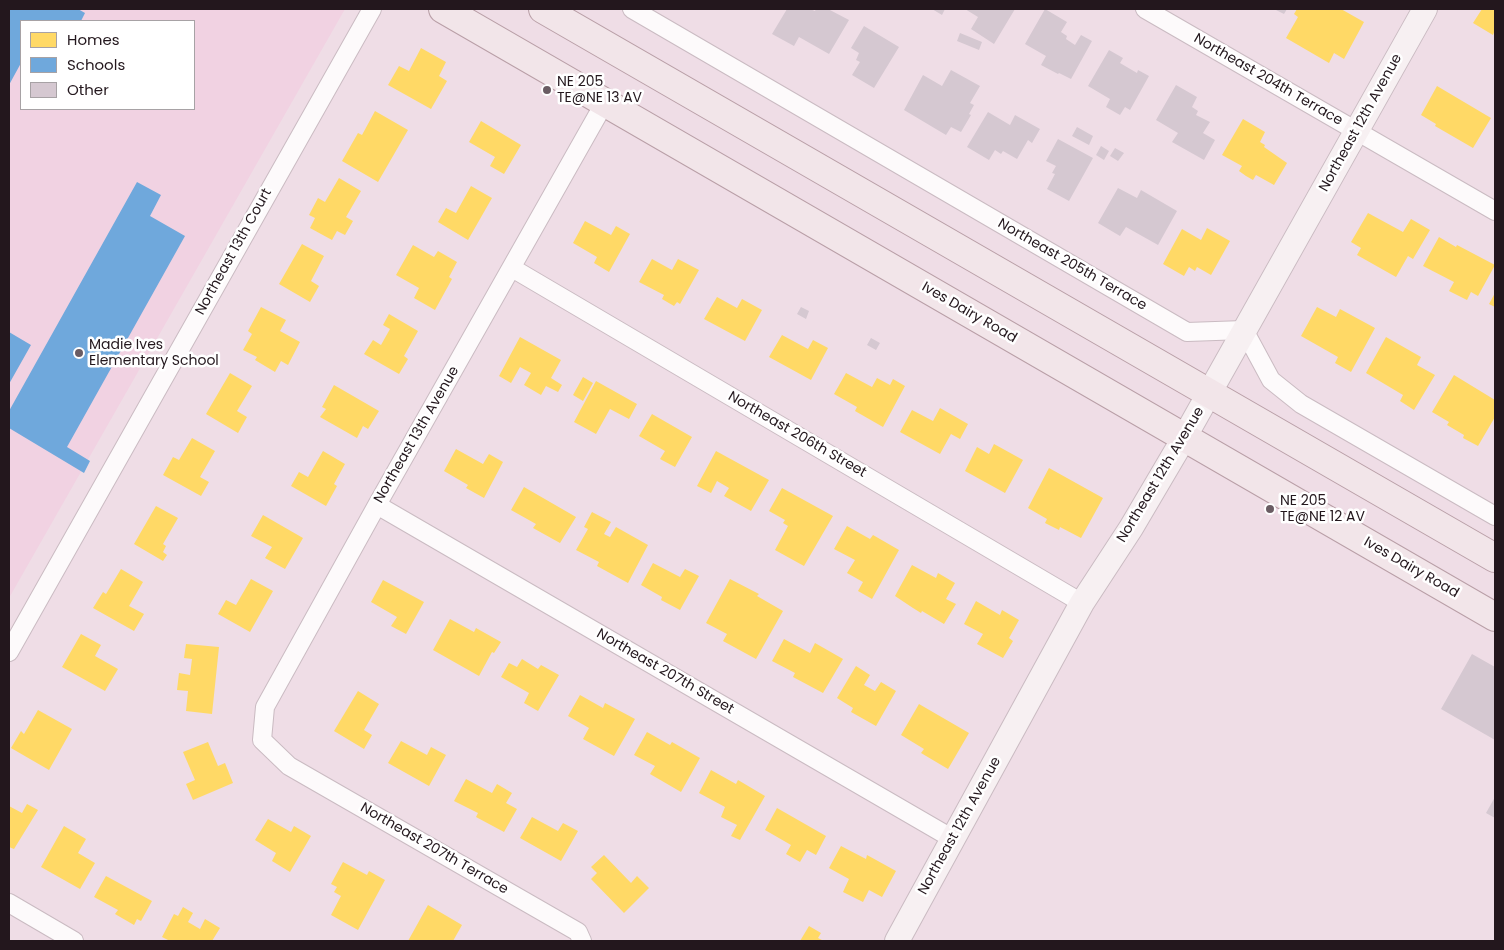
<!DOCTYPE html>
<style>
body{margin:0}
#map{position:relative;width:1504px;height:950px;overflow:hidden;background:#efdde6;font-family:Poppins,sans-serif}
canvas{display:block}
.frame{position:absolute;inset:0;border:10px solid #23171d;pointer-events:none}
.legend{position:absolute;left:20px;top:20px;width:175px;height:90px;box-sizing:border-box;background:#fff;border:1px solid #a7a2a5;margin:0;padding:6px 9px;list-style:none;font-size:15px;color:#23171d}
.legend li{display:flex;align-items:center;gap:10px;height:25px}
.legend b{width:25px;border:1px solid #a7a2a5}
</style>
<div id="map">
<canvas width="1504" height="950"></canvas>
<div class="frame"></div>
<ul class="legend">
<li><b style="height:14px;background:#ffd966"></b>Homes</li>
<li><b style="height:14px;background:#6fa8dc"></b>Schools</li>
<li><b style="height:14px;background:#d5c8d1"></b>Other</li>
</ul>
</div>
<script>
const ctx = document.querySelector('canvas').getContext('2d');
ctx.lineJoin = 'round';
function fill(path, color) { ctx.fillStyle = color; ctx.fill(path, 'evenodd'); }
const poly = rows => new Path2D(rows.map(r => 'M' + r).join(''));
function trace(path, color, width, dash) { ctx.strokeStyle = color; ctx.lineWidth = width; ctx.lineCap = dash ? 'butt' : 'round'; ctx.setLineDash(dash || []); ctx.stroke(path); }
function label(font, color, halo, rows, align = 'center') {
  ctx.font = font + ' Poppins,sans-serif'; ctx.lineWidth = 5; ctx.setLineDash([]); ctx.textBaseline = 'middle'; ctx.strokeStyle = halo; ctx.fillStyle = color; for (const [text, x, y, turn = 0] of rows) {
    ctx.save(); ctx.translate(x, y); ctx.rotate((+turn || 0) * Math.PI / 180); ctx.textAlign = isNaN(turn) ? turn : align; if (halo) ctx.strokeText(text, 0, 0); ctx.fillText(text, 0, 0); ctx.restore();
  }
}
const built = poly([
 [9,9,345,9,9,598],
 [21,21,194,21,194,109,21,109]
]);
const homes = poly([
 [1297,9,1341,9,1364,22,1344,59,1334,53,1329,63,1286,38,1298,17,1294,14],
 [1482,9,1495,9,1495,30,1493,35,1473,23],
 [421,48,446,62,439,76,447,81,431,109,388,85,399,66,409,71],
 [1437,86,1491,118,1473,148,1435,126,1436,124,1421,115],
 [375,111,408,130,378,182,342,161,358,133,362,135],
 [1243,119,1265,132,1260,142,1265,145,1264,147,1287,163,1274,185,1256,175,1253,180,1246,176,1239,171,1242,166,1222,155],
 [481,121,521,145,504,174,490,166,495,157,469,142],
 [339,178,361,191,346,217,353,221,345,235,337,231,332,240,310,228,315,218,309,215,318,198,325,202],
 [471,186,492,198,468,240,438,222,446,208,456,213],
 [1368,213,1403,232,1411,219,1430,230,1413,259,1408,256,1396,277,1357,255,1361,248,1351,242],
 [585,221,611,235,616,226,630,234,609,272,594,263,597,257,573,243],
 [1207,228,1230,241,1211,275,1197,267,1195,271,1189,267,1184,276,1163,264,1182,229,1201,240],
 [1439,237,1456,247,1457,245,1495,265,1478,296,1471,292,1467,300,1449,291,1454,282,1423,266],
 [302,244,324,256,311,281,319,286,310,302,279,284],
 [413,245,434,257,438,251,457,262,449,277,452,279,435,310,414,298,419,288,396,275],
 [652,259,672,270,678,259,699,270,680,304,677,302,674,306,662,299,664,295,639,282],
 [1495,293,1495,307,1489,304],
 [717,297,737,308,742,299,762,310,745,341,704,319],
 [261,307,286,320,280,331,300,342,288,365,281,361,275,372,255,360,257,357,243,350,252,334,248,331],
 [1317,307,1336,317,1340,309,1375,328,1351,372,1335,363,1338,357,1301,336],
 [389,314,418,331,404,356,408,359,399,374,364,354,373,340,381,345,390,329,383,325],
 [782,335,808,349,813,340,828,348,811,380,769,357],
 [520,337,561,360,551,378,562,385,558,392,546,386,541,395,524,385,531,373,520,367,511,383,499,376],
 [1386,337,1421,357,1417,365,1435,375,1414,410,1400,401,1403,395,1366,373],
 [230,373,252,386,237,411,247,417,238,433,206,414],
 [846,373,872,387,877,378,890,385,893,379,905,386,883,427,855,411,857,407,834,394],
 [1454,375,1495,400,1495,417,1478,446,1463,438,1464,435,1447,425,1449,422,1432,412],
 [583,377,593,383,583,401,573,395],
 [596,381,637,404,629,419,610,409,596,434,574,422],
 [334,385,379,411,368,429,363,426,357,438,320,417,326,409,322,407],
 [940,408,968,424,960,439,951,434,940,454,900,432,912,410,933,421],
 [652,414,692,437,675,467,660,459,665,451,639,436],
 [192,438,215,451,200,477,209,482,201,496,163,475,173,457,179,460],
 [994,444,1023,460,1005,493,965,471,977,447,989,454],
 [456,449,483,464,489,454,503,462,484,498,466,488,468,485,444,471],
 [323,451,345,464,334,484,337,486,326,506,291,486,299,472,308,477],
 [716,451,769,480,751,511,724,496,729,488,717,481,711,493,697,486],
 [1049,468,1103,498,1081,538,1060,527,1059,530,1045,523,1047,519,1028,508],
 [524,487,576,517,560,543,533,528,536,524,511,510],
 [782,488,833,516,804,566,775,550,788,526,783,523,785,520,769,511],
 [156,506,178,518,163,544,166,546,163,552,167,555,163,561,134,544],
 [592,512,611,522,604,534,610,537,616,527,648,545,628,583,597,566,599,562,576,550,588,529,584,527],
 [263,515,303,538,285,569,265,558,272,547,251,536],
 [847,526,870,539,873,535,899,550,872,599,858,591,863,582,847,573,855,560,834,549],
 [653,563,680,577,685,569,699,576,680,610,661,600,662,597,641,585],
 [912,565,936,578,938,573,955,583,946,599,956,604,944,624,922,611,921,613,913,608,895,596],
 [121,569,143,582,129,606,144,614,134,631,93,608,103,592,106,594],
 [251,579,273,591,250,632,218,614,226,600,236,605],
 [730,579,759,594,757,596,783,611,756,659,723,641,727,634,706,623],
 [383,580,424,602,406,634,391,626,397,617,371,602],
 [976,601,1000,615,1002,610,1019,620,1009,638,1013,641,1003,658,977,644,983,634,964,624],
 [450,619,474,632,476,628,501,642,494,653,492,652,479,676,433,650],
 [81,634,101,645,95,656,118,669,105,691,62,667],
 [784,639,810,653,815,643,843,659,823,693,793,677,795,673,772,661],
 [186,644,219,647,212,714,186,711,188,691,177,690,179,673,190,675,192,659,184,658],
 [522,659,538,669,541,665,559,675,538,711,524,703,529,693,501,677,509,663,517,667],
 [856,666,870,675,864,685,875,691,881,682,896,691,876,726,851,712,853,708,837,698],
 [358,691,379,704,364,730,372,735,364,749,334,731],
 [580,695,603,708,605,703,635,719,614,756,583,739,589,728,568,716],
 [919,704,969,733,948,769,921,753,924,749,901,735],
 [38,710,72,729,49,770,11,748,21,731,24,734],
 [647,732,670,745,672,742,700,758,681,792,650,774,655,766,634,755],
 [401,741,427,755,431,747,446,755,429,786,388,763],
 [208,742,218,766,225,763,233,783,193,800,186,784,195,780,183,752],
 [711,770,736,784,738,780,765,796,740,840,731,836,737,825,721,817,725,807,699,793],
 [466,779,492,793,497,784,512,793,506,803,517,809,504,832,476,817,478,813,454,801],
 [27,804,38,810,14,849,9,847,9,806,22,813],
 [777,808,826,836,816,855,807,850,800,862,786,854,791,845,765,830],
 [532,817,558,831,563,823,578,831,561,861,520,838],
 [268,819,291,832,294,826,311,836,290,872,272,861,276,853,255,840],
 [64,826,86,839,78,853,95,863,80,889,41,867],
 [841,846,866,859,867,855,896,871,882,897,869,890,863,902,843,892,849,879,829,868],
 [604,855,631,883,637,876,649,888,624,913,591,879,597,873,591,867],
 [343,862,367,875,369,871,385,880,358,930,331,915,341,896,334,892,337,887,331,884],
 [106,876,152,901,141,921,137,919,134,925,115,914,118,910,94,897],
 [428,905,462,925,453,941,408,941],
 [183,907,193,913,188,922,200,929,205,919,220,928,212,941,170,941,162,937,174,914,178,916],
 [809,926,821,933,818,938,824,941,800,941]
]);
const schools = poly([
 [9,9,78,9,85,13,81,21,21,21,21,63,9,85],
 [137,182,161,195,150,216,185,236,67,447,90,461,84,473,9,428,9,411],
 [9,332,31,345,9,384]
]);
const building = poly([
 [787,9,810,9,815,11,816,9,828,9,849,20,829,54,799,37,794,46,772,34],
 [932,9,945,9,942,15],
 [965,9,1015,9,994,44,971,29,978,17],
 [1045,9,1067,22,1061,32,1067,36,1066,39,1075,45,1081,35,1092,41,1071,79,1059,73,1058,74,1041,65,1046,56,1025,44],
 [1274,9,1287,9,1284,14],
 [864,26,899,47,874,88,852,75,860,62,856,60,859,53,851,48],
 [960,33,982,42,979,50,957,41],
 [1109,50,1123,58,1120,63,1137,73,1138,70,1149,76,1130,110,1125,107,1120,115,1106,107,1110,99,1088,86],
 [951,70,980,86,970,103,974,105,969,114,971,115,961,132,951,127,946,135,904,110,923,75,942,86],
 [1176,85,1197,97,1192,107,1198,111,1196,115,1210,122,1203,133,1215,140,1204,160,1172,142,1178,133,1156,120],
 [988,112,1010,125,1015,115,1040,129,1032,143,1028,140,1017,159,1003,151,1001,154,995,150,989,160,967,147],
 [1077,127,1093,136,1089,145,1072,136],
 [1058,139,1093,158,1069,201,1047,189,1055,174,1052,173,1056,166,1046,161],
 [1101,146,1109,151,1104,160,1096,155],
 [1115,148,1124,153,1118,161,1110,156],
 [1118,188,1137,198,1141,190,1177,211,1158,245,1126,227,1120,236,1098,223],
 [801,307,809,311,806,319,797,314],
 [871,338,880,343,876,350,867,345],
 [1472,654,1495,667,1495,740,1441,709],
 [1495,797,1495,818,1486,813]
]);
const street = poly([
 [632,9,1187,332,1244,330,1271,380,1301,404,1495,516],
 [1145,9,1495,211],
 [512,268,1082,603],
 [377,505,953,839],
 [9,652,372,9],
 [9,903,74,941],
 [582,941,578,932,289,766,262,740,265,707,377,505,605,102]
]);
const secondary = poly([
 [897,941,1082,603,1131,528,1184,438,1425,9]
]);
const primary = poly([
 [443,9,1495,617],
 [543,9,1495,558]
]);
const markers = [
 [547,90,5,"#6a5c63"],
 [79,353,5,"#6a5c63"],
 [1270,509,5,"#6a5c63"]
];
const streetNames = [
 ["Northeast 204th Terrace",1268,80,30],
 ["Northeast 12th Avenue",1361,123,-61],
 ["Northeast 13th Court",234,252,-61],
 ["Northeast 205th Terrace",1072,265,30],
 ["Ives Dairy Road",969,313,30],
 ["Northeast 13th Avenue",417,435,-60],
 ["Northeast 206th Street",797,435,30],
 ["Northeast 12th Avenue",1161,475,-59],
 ["Ives Dairy Road",1411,568,30],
 ["Northeast 207th Street",665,672,30],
 ["Northeast 12th Avenue",960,826,-61],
 ["Northeast 207th Terrace",434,849,30]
];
const poiNames = [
 ["NE 205",557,82],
 ["TE@NE 13 AV",557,98],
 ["Madie Ives",89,345],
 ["Elementary School",89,361],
 ["NE 205",1280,501],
 ["TE@NE 12 AV",1280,517]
];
fill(built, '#f1d2e2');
fill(homes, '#ffd966');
fill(schools, '#6fa8dc');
fill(building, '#d5c8d1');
trace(street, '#cabbc2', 20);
trace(secondary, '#cabbc2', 26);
trace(primary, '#b99fa7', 30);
trace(street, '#fdfafb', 18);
trace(secondary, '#f7f0f2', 24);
trace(primary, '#f2e5e9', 28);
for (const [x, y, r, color] of markers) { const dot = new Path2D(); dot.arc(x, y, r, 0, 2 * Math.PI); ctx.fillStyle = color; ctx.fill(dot); trace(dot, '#fff', 2); }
label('14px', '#23171d', '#fff', streetNames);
label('14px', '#23171d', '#fff', poiNames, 'left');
</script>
